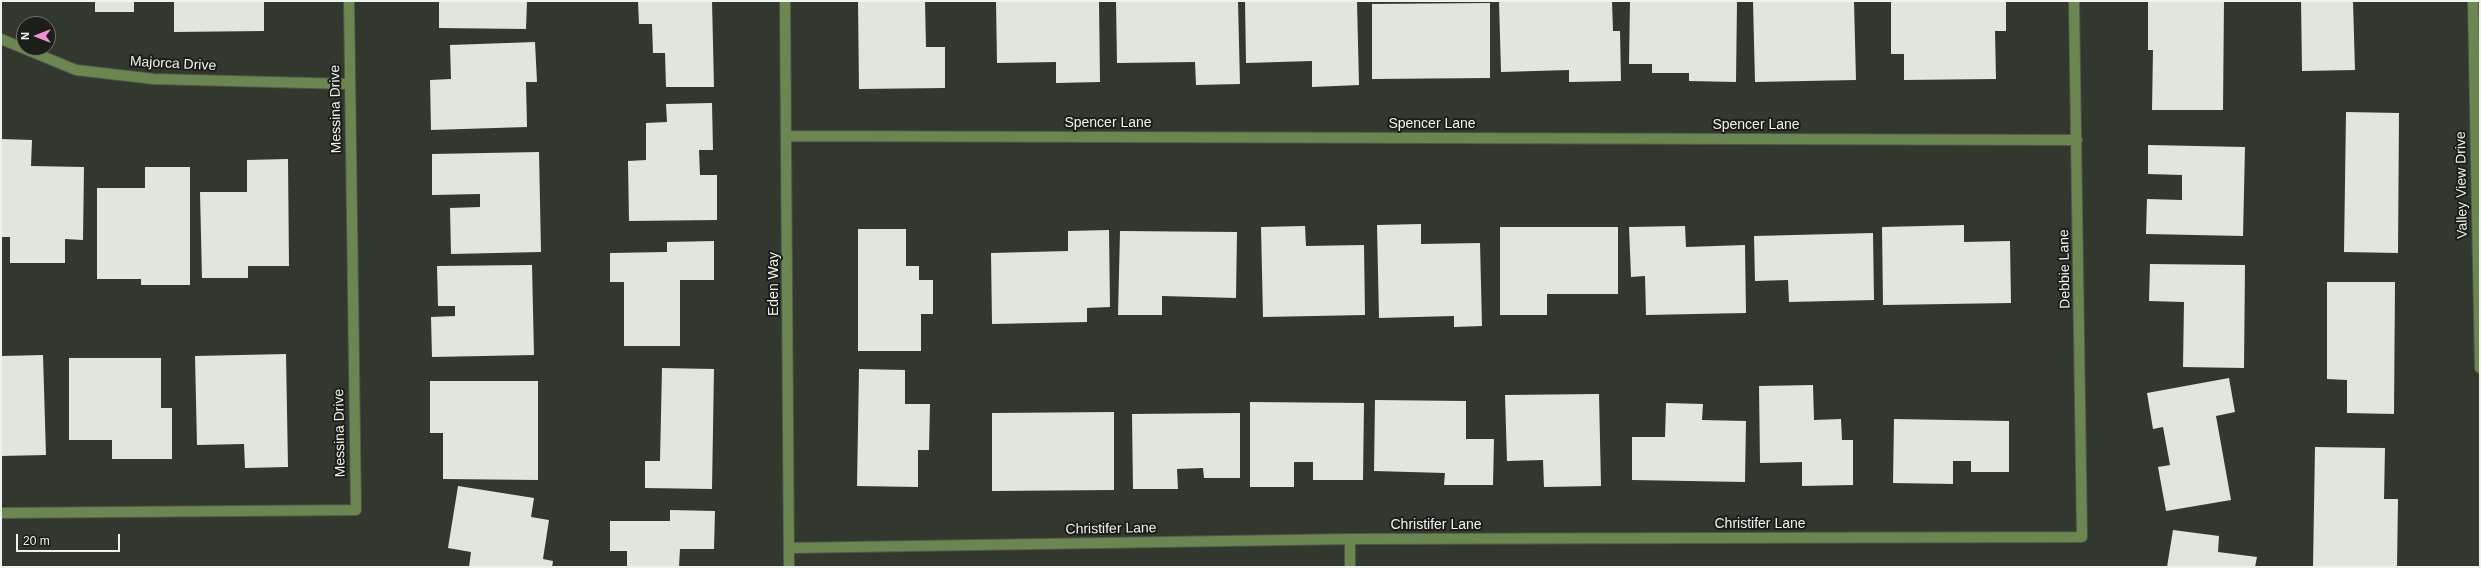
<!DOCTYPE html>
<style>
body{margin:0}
#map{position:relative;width:2481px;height:568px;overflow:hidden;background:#33382f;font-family:Arial,sans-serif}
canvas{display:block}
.frame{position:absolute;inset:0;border:2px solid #f0f3ed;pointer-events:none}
.north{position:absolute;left:16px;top:16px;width:40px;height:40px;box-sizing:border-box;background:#1c1e1a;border:1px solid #71736e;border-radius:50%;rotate:270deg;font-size:11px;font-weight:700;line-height:16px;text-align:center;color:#f0f3ed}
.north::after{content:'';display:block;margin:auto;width:14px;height:18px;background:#f391d5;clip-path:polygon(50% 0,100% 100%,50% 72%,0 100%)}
.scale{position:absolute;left:16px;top:534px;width:104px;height:18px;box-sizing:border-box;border:2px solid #f0f3ed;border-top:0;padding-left:5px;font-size:12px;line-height:14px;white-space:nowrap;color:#f0f3ed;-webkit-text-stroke:3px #1c1e1a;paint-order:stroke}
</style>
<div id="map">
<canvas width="2481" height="568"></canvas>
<div class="frame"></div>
<div class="north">N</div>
<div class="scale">20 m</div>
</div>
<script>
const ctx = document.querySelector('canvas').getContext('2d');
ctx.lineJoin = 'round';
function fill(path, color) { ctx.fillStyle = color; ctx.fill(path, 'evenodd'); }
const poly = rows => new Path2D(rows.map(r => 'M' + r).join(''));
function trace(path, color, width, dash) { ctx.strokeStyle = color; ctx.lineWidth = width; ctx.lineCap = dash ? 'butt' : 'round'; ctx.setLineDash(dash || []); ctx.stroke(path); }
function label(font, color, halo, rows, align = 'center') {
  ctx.font = font + ' Arial,sans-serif'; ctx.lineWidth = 4; ctx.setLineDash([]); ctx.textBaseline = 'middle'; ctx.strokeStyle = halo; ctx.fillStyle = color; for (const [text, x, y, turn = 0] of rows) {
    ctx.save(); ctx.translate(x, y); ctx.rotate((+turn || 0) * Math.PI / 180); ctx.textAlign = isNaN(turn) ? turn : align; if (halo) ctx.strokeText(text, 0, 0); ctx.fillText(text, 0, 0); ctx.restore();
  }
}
const building = poly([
 [95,1,134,1,134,12,95,12],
 [174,1,264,1,264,31,174,32],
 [439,1,527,1,526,29,439,28],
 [638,1,712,1,714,87,666,87,665,53,653,53,652,24,639,24],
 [858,1,925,1,926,47,945,47,945,88,859,89],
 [996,1,1099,1,1100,82,1056,83,1056,62,997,63],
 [1116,1,1238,1,1240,84,1196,85,1195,62,1117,63],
 [1245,1,1357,1,1359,85,1312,87,1312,61,1246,63],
 [1499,1,1612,1,1613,31,1620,31,1621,81,1569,82,1569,70,1501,72],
 [1630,1,1737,1,1736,82,1689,81,1689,73,1652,73,1652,64,1629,64],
 [1753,1,1854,2,1856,80,1755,82],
 [1891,1,2006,1,2006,31,1995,31,1996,79,1904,80,1904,54,1891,54],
 [2148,1,2224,1,2223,110,2152,110,2153,50,2148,50],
 [2301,1,2353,1,2355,70,2302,71],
 [1490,3,1490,78,1372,79,1372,4],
 [535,42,537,82,526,82,527,127,431,130,430,80,451,79,450,45],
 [712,103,713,150,699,150,700,175,717,175,717,220,629,221,628,161,646,160,646,123,667,122,666,104],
 [2346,112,2399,113,2398,253,2344,252],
 [1,139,32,140,31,166,84,167,83,240,65,239,65,263,10,263,10,237,1,237],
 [2148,145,2245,147,2243,236,2146,234,2147,199,2182,200,2182,175,2148,174],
 [539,152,541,252,451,254,450,208,480,207,480,194,432,195,432,154],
 [288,159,289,266,248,266,248,278,202,278,200,192,247,192,247,160],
 [145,167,190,167,190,285,141,285,141,279,97,279,97,188,145,188],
 [1421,224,1421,244,1480,243,1482,326,1454,327,1454,316,1379,318,1377,225],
 [1964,225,1964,242,2010,241,2011,303,1883,305,1882,227],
 [1305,226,1306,246,1364,245,1365,315,1263,317,1261,227],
 [1685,226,1686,247,1745,245,1746,313,1646,315,1645,276,1631,277,1629,227],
 [1500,227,1618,227,1618,294,1547,294,1547,315,1500,315],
 [858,229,906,229,906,266,919,266,919,280,933,280,933,314,921,314,921,351,858,351],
 [1109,230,1110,307,1087,308,1087,322,992,324,991,253,1068,251,1068,231],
 [1120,231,1237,232,1236,298,1162,296,1162,315,1118,315],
 [1873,233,1874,300,1789,302,1788,280,1755,281,1754,236],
 [714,241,714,280,680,280,680,346,624,346,624,282,610,282,610,253,667,252,667,242],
 [2150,264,2245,265,2244,368,2183,367,2184,302,2149,301],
 [532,265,534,355,432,357,431,317,455,316,455,306,438,306,437,266],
 [2327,282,2395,282,2394,414,2347,413,2347,380,2327,379],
 [286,354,288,467,245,468,244,444,197,445,195,356],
 [43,355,46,455,1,456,1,356],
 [69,358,161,358,161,408,172,408,172,459,112,459,112,440,69,440],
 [662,368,714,369,712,489,645,488,645,461,660,461],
 [859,369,905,370,905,404,930,404,929,450,918,450,918,487,857,486],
 [2229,378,2235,412,2216,416,2231,500,2166,511,2158,467,2170,465,2163,427,2153,429,2147,393],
 [430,381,538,381,538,480,443,479,443,433,430,433],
 [1813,385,1814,420,1841,419,1842,440,1853,440,1853,485,1802,486,1802,462,1760,463,1759,386],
 [1599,394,1601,486,1544,487,1543,460,1507,461,1505,395],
 [1375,400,1466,401,1466,439,1494,439,1493,485,1444,485,1445,473,1374,471],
 [1250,402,1364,403,1363,480,1313,480,1313,462,1294,462,1294,487,1250,487],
 [1666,403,1703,404,1702,420,1746,421,1745,482,1632,480,1632,437,1665,437],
 [1114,412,1114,490,992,491,992,413],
 [1240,413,1240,478,1204,478,1203,468,1177,469,1178,489,1133,489,1132,414],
 [1894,419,2009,421,2009,472,1971,472,1971,461,1953,461,1953,484,1893,483],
 [2315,447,2385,448,2384,499,2398,499,2397,567,2313,567],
 [458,486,534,498,531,517,549,520,543,559,553,561,552,567,469,567,471,552,448,548],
 [670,510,715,511,714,549,680,549,679,567,627,567,627,551,610,551,610,521,670,521],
 [2173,530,2219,536,2218,552,2257,557,2255,567,2167,567]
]);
const minor = poly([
 [785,1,789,567],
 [2473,1,2480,368],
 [1,39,76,70,154,79,349,84],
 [787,136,2077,140],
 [1,513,356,510,349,1],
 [1350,539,1350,567],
 [789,548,1350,539,2082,537,2074,1]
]);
const streetNames = [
 ["Majorca Drive",173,64,3],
 ["Messina Drive",336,109,-91],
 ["Spencer Lane",1108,123],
 ["Spencer Lane",1432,124],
 ["Spencer Lane",1756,125],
 ["Valley View Drive",2462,185,-91],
 ["Debbie Lane",2065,269,-91],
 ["Eden Way",774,284,-90],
 ["Messina Drive",340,433,-91],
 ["Christifer Lane",1760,524],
 ["Christifer Lane",1436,525],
 ["Christifer Lane",1111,529,-1]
];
fill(building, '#e0e6db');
trace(minor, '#51564d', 12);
trace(minor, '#6c8651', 10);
label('14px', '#f0f3ed', '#1c1e1a', streetNames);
</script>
